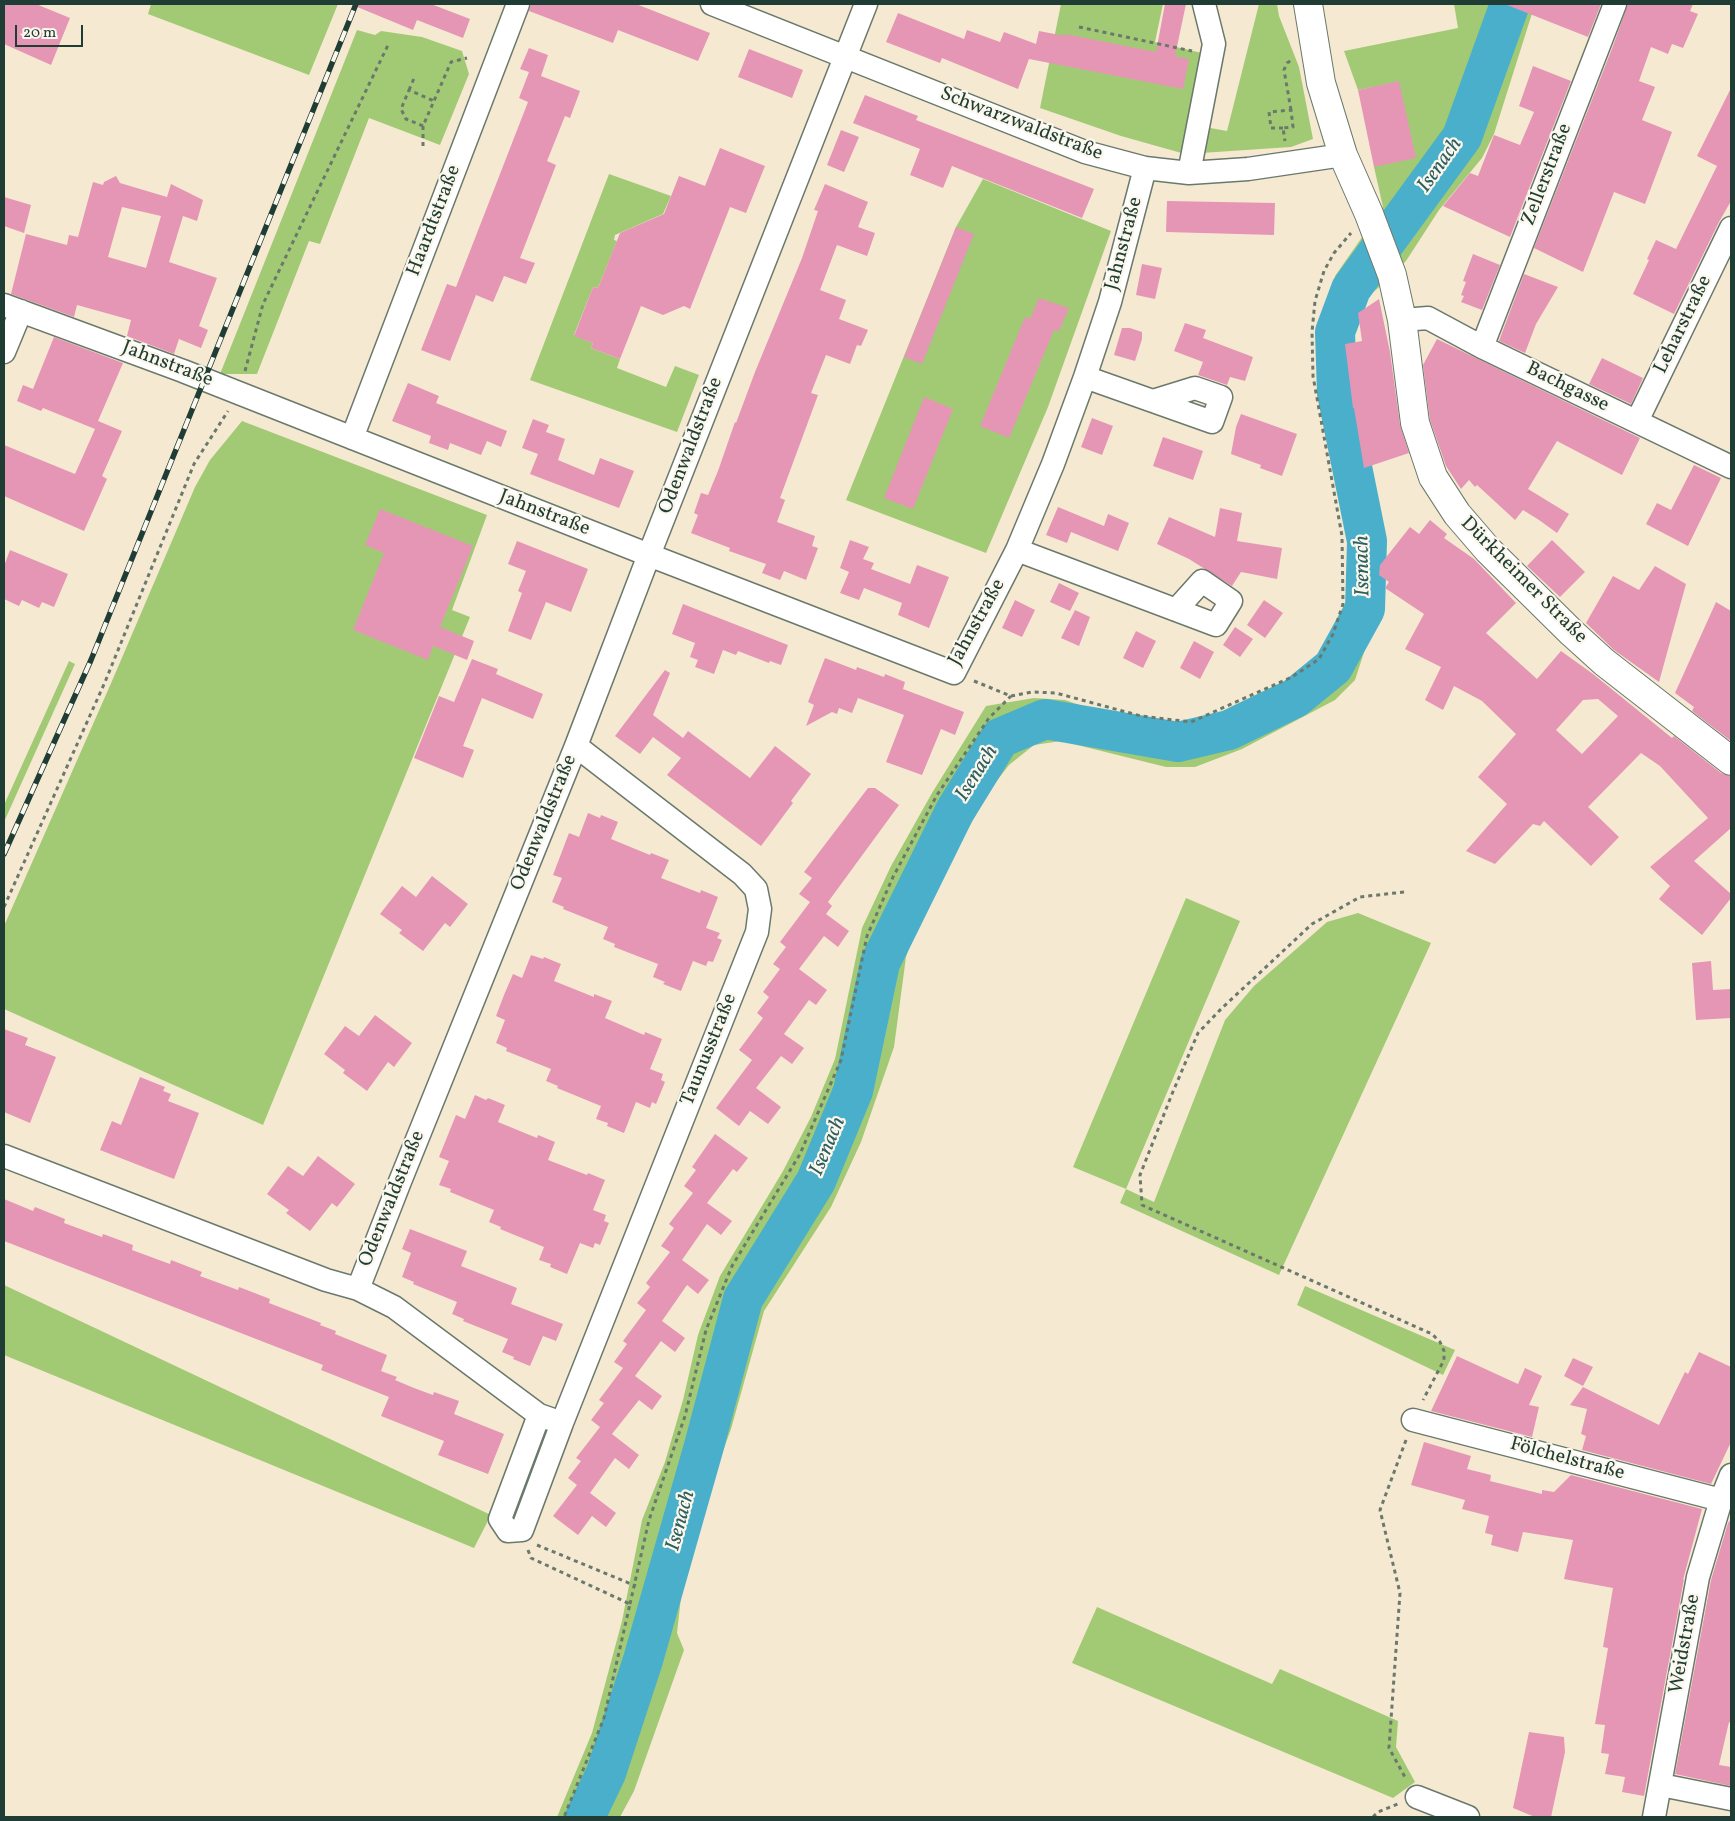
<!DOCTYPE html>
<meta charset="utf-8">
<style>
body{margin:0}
#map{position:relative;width:1735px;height:1821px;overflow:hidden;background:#f6e9d2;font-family:Vollkorn,serif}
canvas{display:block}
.frame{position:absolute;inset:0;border:5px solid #1f3d34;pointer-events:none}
.scale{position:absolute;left:15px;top:25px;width:68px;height:22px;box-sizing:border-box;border:2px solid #1f3d34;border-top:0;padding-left:6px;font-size:15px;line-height:18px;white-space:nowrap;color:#1f3d34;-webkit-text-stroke:4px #fbf7ec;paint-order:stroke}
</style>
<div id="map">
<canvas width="1735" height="1821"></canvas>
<div class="frame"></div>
<div class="scale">20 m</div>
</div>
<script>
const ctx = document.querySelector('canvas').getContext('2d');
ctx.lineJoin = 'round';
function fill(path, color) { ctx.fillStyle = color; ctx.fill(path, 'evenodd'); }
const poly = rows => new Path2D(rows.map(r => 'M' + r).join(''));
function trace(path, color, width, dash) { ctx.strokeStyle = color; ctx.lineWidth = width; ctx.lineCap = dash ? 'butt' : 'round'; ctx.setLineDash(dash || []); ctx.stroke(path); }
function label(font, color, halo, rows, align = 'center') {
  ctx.font = font + ' Vollkorn,serif'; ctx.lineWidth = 4.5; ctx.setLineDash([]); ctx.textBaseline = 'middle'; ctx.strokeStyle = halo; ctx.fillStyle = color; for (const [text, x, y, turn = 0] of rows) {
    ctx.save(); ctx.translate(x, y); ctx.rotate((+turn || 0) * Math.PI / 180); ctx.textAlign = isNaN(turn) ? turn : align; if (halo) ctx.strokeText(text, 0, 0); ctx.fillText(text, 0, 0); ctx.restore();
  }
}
const green = poly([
 [151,4,338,4,309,75,148,14],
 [1061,4,1163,4,1155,42,1206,54,1185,154,1121,136,1040,108],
 [1259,4,1277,4,1279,16,1299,67,1313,139,1291,147,1201,153,1205,127,1227,131],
 [1454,4,1535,4,1494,134,1482,158,1439,210,1406,261,1377,289,1353,308,1339,345,1346,390,1356,422,1380,557,1377,597,1373,625,1355,680,1335,700,1242,749,1195,767,1166,767,1061,741,1034,745,1009,765,989,791,919,917,906,957,894,1047,861,1142,831,1207,764,1311,731,1429,686,1552,677,1633,684,1650,634,1791,620,1817,557,1817,592,1733,622,1621,642,1520,665,1462,683,1400,698,1335,720,1276,783,1171,811,1117,835,1059,862,928,891,866,932,793,986,706,1034,698,1065,700,1109,715,1185,732,1235,714,1304,679,1337,652,1355,602,1347,496,1332,427,1321,345,1330,299,1339,283,1335,276,1383,207,1374,167,1399,82,1358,90,1344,51,1458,28],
 [357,30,375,35,381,31,422,37,462,51,469,74,440,145,369,118,320,244,309,241,257,374,220,374],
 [609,174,671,196,663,214,615,235,614,240,617,241,598,288,593,287,574,335,593,343,591,348,620,359,617,368,666,387,675,366,699,375,677,432,530,380],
 [983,179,1111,231,1048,407,986,553,846,500,956,227],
 [242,421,487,515,452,610,470,617,263,1125,4,1009,4,926,112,681,195,487,210,460],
 [69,661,75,664,4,822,4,805],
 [1186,898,1240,921,1126,1189,1154,1202,1225,1020,1254,986,1327,922,1358,913,1431,943,1279,1275,1120,1203,1126,1189,1073,1167],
 [4,1285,491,1515,474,1548,4,1355],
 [1305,1286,1455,1350,1443,1375,1297,1305],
 [1097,1607,1272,1684,1280,1669,1398,1721,1396,1747,1415,1782,1393,1798,1072,1663]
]);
const river = poly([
 [585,1817,606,1773,643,1660,704,1446,743,1299,816,1181,853,1091,880,963,955,811,1000,738,1045,719,1178,742,1229,730,1295,698,1333,667,1365,609,1367,541,1337,393,1335,332,1351,289,1462,137,1510,4]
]);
const building = poly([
 [4,4,36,4,70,18,51,65,4,44],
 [350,4,431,4,470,19,463,38,417,20,413,30],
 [531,4,636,4,710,33,698,61,618,30,613,43,529,11],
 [1165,4,1186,4,1175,56,1189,59,1183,89,1029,59,1018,89,942,58,940,63,886,42,898,13,964,39,967,30,1000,42,1004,32,1036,44,1039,31,1065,36,1065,34,1156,52],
 [1507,4,1601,4,1588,37,1507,5],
 [1628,4,1693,4,1690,11,1698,14,1683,48,1672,44,1668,54,1651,47,1639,81,1655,87,1642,120,1672,132,1645,204,1614,192,1583,272,1534,248,1613,46],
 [529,48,548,55,541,76,580,91,570,118,565,116,547,161,556,165,520,258,535,263,526,284,504,276,493,302,476,295,450,361,421,350,447,284,456,287,528,102,519,98,529,72,520,69],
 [749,49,803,70,792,98,738,77],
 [1533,66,1571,81,1510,237,1443,206,1470,173,1478,176,1494,135,1520,145,1534,112,1519,106],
 [1399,81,1416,158,1374,167,1358,90],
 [1731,88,1731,201,1719,222,1674,314,1633,294,1649,260,1647,259,1656,240,1676,249,1717,166,1697,156],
 [865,95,918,116,916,120,1094,189,1082,218,952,166,943,188,910,175,920,149,853,123],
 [841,130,859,137,844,172,827,165],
 [720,148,765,166,746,213,730,207,690,309,684,306,663,315,641,306,620,359,591,348,593,343,574,336,593,287,598,288,620,233,664,214,679,176,705,186],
 [116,176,120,183,167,197,171,184,203,200,197,221,183,216,169,262,217,278,199,326,208,330,201,348,179,339,174,354,127,336,131,320,77,305,74,317,11,294,26,234,67,245,69,235,78,237,93,182,103,185,104,182],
 [122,207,161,216,146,268,108,257],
 [825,184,868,202,858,227,875,233,867,256,837,245,820,290,846,300,839,319,868,330,861,346,857,345,850,364,826,355,811,393,818,395,780,498,785,500,777,522,815,536,812,546,818,548,806,580,784,571,780,580,762,573,766,564,729,551,730,548,691,533,698,515,694,513,701,493,708,495,718,471,735,422,736,423,755,372,802,258,818,211,814,210],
 [4,197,31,205,24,233,4,226],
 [1167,201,1275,203,1274,235,1166,232],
 [956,227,974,234,922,364,904,357],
 [1473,254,1500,265,1482,310,1461,302,1464,296,1461,295,1466,282,1463,281],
 [1142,264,1162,268,1155,299,1136,295],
 [1524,274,1558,287,1536,324,1525,353,1499,341],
 [1039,298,1069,308,1059,331,1054,330,1009,438,980,426,1025,317,1030,319],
 [1379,299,1390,352,1400,425,1409,453,1364,468,1354,408,1353,408,1345,344,1362,341,1358,313],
 [1185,323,1206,330,1203,338,1253,357,1245,381,1230,377,1227,385,1198,375,1203,362,1174,351],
 [1122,328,1130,328,1142,332,1142,339,1135,361,1114,355],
 [54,337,123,363,98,421,122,431,102,476,107,479,84,531,4,496,4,445,75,474,95,429,43,408,41,411,17,401,23,385,33,389],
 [1437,339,1640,438,1622,475,1557,441,1528,489,1569,514,1557,533,1539,520,1523,510,1515,520,1477,485,1475,487,1469,480,1461,489,1446,466,1430,420,1423,365],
 [1602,358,1643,378,1631,404,1589,384],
 [408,383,439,396,436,403,507,431,501,447,487,441,481,455,450,443,448,450,429,443,431,436,392,421],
 [924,397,953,409,913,509,884,498],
 [1241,414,1297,434,1282,476,1260,468,1261,465,1231,454,1236,427],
 [1092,418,1113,426,1102,455,1081,447],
 [533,419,549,425,546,432,565,439,558,460,594,475,600,458,634,471,619,508,530,474,538,454,522,448],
 [1163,437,1203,451,1193,480,1153,466],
 [1694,465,1721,478,1688,546,1646,524,1657,503,1671,510],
 [1058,507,1104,526,1108,514,1129,523,1118,551,1071,532,1067,543,1046,535],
 [1220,508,1242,513,1237,541,1282,548,1277,579,1241,572,1232,586,1189,559,1157,544,1169,517,1215,537],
 [380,509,473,546,440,627,474,641,467,660,433,646,428,660,353,630,384,553,365,545],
 [1430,520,1447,534,1444,538,1474,559,1516,603,1486,633,1537,679,1561,651,1593,674,1672,738,1674,736,1721,773,1731,776,1731,828,1694,861,1731,894,1731,898,1702,935,1659,899,1670,886,1650,867,1708,818,1660,766,1641,753,1588,807,1619,837,1591,866,1544,821,1540,826,1533,824,1495,864,1466,851,1507,804,1478,777,1516,734,1482,701,1454,686,1443,710,1425,700,1441,667,1405,649,1424,614,1385,588,1389,582,1379,575,1380,565,1410,527,1419,534],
 [1598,699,1618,716,1582,754,1556,730,1583,700],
 [850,540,869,547,863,559,874,563,871,569,910,584,917,565,949,577,929,628,898,615,902,603,864,588,859,600,840,593,849,572,840,568],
 [1552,540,1585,572,1560,597,1527,566],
 [517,541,588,569,571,612,546,602,531,640,508,631,522,593,518,591,526,571,508,564],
 [10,550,68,574,54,607,42,602,39,608,22,600,19,606,4,599,4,566],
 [1655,566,1686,584,1659,682,1614,650,1586,623,1613,576,1639,590],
 [1059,583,1079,593,1070,611,1050,602],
 [1015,600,1035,610,1022,637,1002,628],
 [1264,600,1283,613,1265,638,1247,625],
 [1716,602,1731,611,1731,741,1692,711,1694,707,1675,693],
 [683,604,788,645,781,665,770,661,769,663,738,651,736,655,723,650,714,674,695,667,698,660,690,657,695,643,672,634],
 [1075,610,1090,617,1079,646,1061,638],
 [1235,627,1253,639,1240,657,1223,645],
 [1136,631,1156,641,1143,668,1123,658],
 [1194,641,1214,652,1200,679,1180,668],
 [825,658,856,670,857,667,884,677,885,674,905,682,903,689,964,712,955,735,941,729,922,775,886,762,904,715,858,698,852,713,839,708,837,714,832,712,806,726,814,705,808,702],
 [472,659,498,669,496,674,543,694,533,719,482,698,463,746,474,750,463,778,414,758,439,696,454,702],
 [665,670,670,673,653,715,683,738,688,731,750,778,775,746,811,774,791,801,793,803,761,846,667,775,681,758,653,737,640,754,615,736],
 [868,788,875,788,899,805,828,902,832,906,826,914,849,931,838,947,824,936,799,969,827,990,816,1005,809,1000,784,1034,804,1048,792,1064,781,1056,756,1088,781,1107,768,1124,750,1111,739,1126,716,1108,752,1060,739,1050,763,1018,757,1013,769,997,763,992,780,969,773,964,786,947,780,942,810,902,799,894,812,878,804,872],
 [588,813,600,818,601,815,618,822,611,839,650,855,651,853,669,860,661,878,700,893,701,890,718,897,706,928,720,933,717,938,722,940,713,962,708,961,706,966,693,961,681,991,663,984,665,982,653,977,658,964,614,947,615,944,603,939,608,927,563,909,564,907,552,902,562,878,553,875,569,833,579,837],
 [432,876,468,904,450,927,445,923,423,951,399,933,402,930,380,914,402,886,416,897],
 [531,955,543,959,544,957,561,964,554,981,594,997,594,994,612,1001,605,1018,644,1035,645,1032,662,1039,650,1069,663,1074,661,1080,665,1082,656,1104,652,1102,650,1108,636,1102,624,1133,607,1126,608,1123,596,1119,601,1106,557,1088,558,1086,546,1081,551,1069,506,1051,507,1048,496,1043,505,1020,496,1016,504,995,513,974,522,978],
 [1711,961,1713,990,1731,989,1731,1018,1696,1020,1692,963],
 [375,1015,412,1043,394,1067,388,1062,367,1091,343,1073,345,1070,324,1054,345,1026,359,1036],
 [4,1029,28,1038,25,1045,56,1057,30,1123,4,1112],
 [140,1077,165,1087,163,1091,171,1094,168,1101,199,1113,174,1179,100,1150,112,1121,121,1125],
 [475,1095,486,1100,488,1098,505,1105,498,1122,537,1138,538,1135,555,1142,548,1160,587,1175,588,1173,605,1180,593,1210,606,1215,604,1221,609,1223,600,1245,595,1243,593,1248,580,1243,567,1274,550,1267,551,1264,539,1260,544,1247,500,1229,501,1227,489,1222,494,1210,450,1192,451,1189,439,1185,449,1161,439,1157,456,1115,465,1119],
 [715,1134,748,1158,737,1172,733,1169,707,1203,732,1221,721,1235,707,1224,682,1260,709,1280,698,1294,687,1285,662,1321,685,1338,675,1352,661,1341,635,1376,662,1396,652,1410,639,1400,612,1434,639,1455,629,1469,615,1458,590,1493,616,1513,606,1527,592,1516,578,1535,553,1516,577,1485,568,1478,581,1461,576,1458,600,1427,591,1420,604,1403,599,1400,623,1368,614,1362,627,1344,623,1341,646,1310,637,1303,650,1287,646,1283,670,1252,661,1246,674,1228,669,1224,693,1193,684,1186,696,1170,692,1167],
 [318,1156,355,1184,337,1207,332,1203,310,1231,286,1213,289,1210,267,1194,288,1166,303,1176],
 [4,1199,33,1211,35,1207,65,1219,64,1223,102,1237,103,1234,133,1245,132,1250,170,1264,171,1260,202,1272,200,1276,238,1290,239,1287,270,1299,269,1303,321,1323,320,1325,336,1331,335,1334,387,1355,381,1371,397,1377,395,1380,414,1388,433,1395,434,1392,459,1401,454,1414,504,1434,488,1474,438,1455,444,1441,381,1416,389,1397,321,1370,323,1365,4,1241],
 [410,1229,467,1251,461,1266,517,1288,511,1304,563,1324,556,1341,543,1336,530,1366,513,1359,514,1357,502,1352,508,1339,463,1321,464,1319,452,1314,457,1302,413,1284,414,1282,402,1277,411,1253,402,1249],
 [1699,1352,1731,1367,1731,1442,1711,1484,1582,1450,1586,1436,1581,1434,1587,1409,1570,1405,1583,1387,1659,1425,1685,1372,1688,1374],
 [1457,1356,1518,1384,1525,1368,1542,1376,1529,1405,1539,1407,1532,1437,1431,1411],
 [1573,1358,1593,1367,1583,1386,1564,1376],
 [1424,1442,1471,1456,1467,1469,1491,1475,1490,1481,1542,1494,1542,1490,1554,1492,1571,1475,1702,1509,1683,1580,1684,1579,1644,1796,1622,1792,1625,1777,1605,1774,1609,1754,1601,1753,1605,1725,1595,1724,1608,1648,1603,1647,1613,1588,1564,1579,1573,1540,1523,1532,1518,1552,1491,1545,1493,1535,1485,1533,1489,1516,1462,1509,1465,1500,1411,1485],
 [1731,1519,1731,1723,1729,1722,1719,1765,1731,1767,1731,1786,1675,1774,1711,1580,1728,1523],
 [1529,1732,1564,1737,1565,1752,1551,1817,1535,1817,1513,1808]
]);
const path = poly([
 [1079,27,1192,51],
 [409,90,415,76],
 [1291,110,1284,70,1287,63,1292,60],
 [423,126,406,119,401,109,409,90,434,101],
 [1283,128,1271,128,1269,112,1291,110,1293,127,1283,128,1285,141],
 [423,146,423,126,451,62,467,58],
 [245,371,263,304,389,43],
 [974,681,1011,696,1032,692,1056,693,1141,716,1191,722,1292,677,1319,659,1333,634,1343,604,1342,536,1313,376,1312,332,1315,301,1324,271,1334,253,1351,233],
 [1404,892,1360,897,1312,924,1221,1009,1198,1033,1172,1094,1140,1175,1142,1205,1432,1334,1440,1342,1444,1351,1444,1360,1423,1400],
 [4,907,105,682,194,464,228,411],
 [1406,1440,1380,1510,1400,1593,1389,1748,1406,1779],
 [537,1545,636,1586],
 [528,1550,531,1558,630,1604,604,1718,564,1817],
 [630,1604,649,1520,685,1416,706,1330,732,1266,800,1154,841,1060,867,936,893,877,937,795,989,718,1011,696],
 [1373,1817,1378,1812,1398,1804]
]);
const minor = poly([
 [712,4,1085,152,1145,168,1189,173,1248,169,1343,155],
 [1189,173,1214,44,1204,4],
 [4,305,183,371,649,555,954,673,1017,550,1053,464,1085,377,1110,302,1145,168],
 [1402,320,1428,318,1482,347,1731,467],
 [1482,347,1615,4],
 [4,352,21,311],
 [1085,377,1212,422,1221,397,1195,388,1153,401],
 [1637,421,1731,228],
 [352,438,518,4],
 [1017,550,1216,625,1231,601,1202,581,1176,610],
 [4,1156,326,1280,358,1289,399,1184,576,746,649,555,866,4],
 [358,1289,394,1307,539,1415,562,1423,757,932,760,909,756,889,742,874,576,746],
 [539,1415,500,1519,508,1531,522,1530,562,1423],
 [1413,1420,1721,1500],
 [1661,1785,1731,1799],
 [1417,1797,1468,1817],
 [1654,1817,1698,1577,1721,1500,1731,1475]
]);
const major = poly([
 [1308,4,1321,83,1343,155,1369,214,1392,275,1402,320,1415,423,1433,477,1457,514,1488,550,1572,633,1604,662,1731,761]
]);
const rail = poly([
 [4,854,91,660,356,4]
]);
const streetNames = [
 ["Schwarzwaldstraße",1021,125,21],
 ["Zellerstraße",1548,175,-69],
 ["Haardtstraße",435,221,-69],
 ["Jahnstraße",1125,244,-75],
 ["Leharstraße",1684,325,-64],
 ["Jahnstraße",167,365,21],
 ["Bachgasse",1567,388,26],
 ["Odenwaldstraße",692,446,-69],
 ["Jahnstraße",544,514,21],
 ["Dürkheimer Straße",1523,581,45],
 ["Jahnstraße",978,623,-61],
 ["Odenwaldstraße",545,823,-68],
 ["Taunusstraße",710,1050,-68],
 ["Odenwaldstraße",393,1199,-68],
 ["Fölchelstraße",1567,1460,15],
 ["Weidstraße",1686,1644,-80]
];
const waterNames = [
 ["Isenach",1441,166,-55],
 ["Isenach",1364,566,-91],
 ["Isenach",978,774,-58],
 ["Isenach",829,1147,-67],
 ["Isenach",682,1521,-75]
];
fill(green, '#a2ca75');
trace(river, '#4aafca', 40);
fill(building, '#e596b5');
trace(minor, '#6a796b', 25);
trace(major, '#6a796b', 30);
trace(path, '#6a796b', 3, [4, 4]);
trace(minor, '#fff', 22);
trace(major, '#fff', 28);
trace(rail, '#1f3d34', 5.5);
trace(rail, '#fbf7ec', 4, [11]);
label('20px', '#1f3d34', '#fbf7ec', streetNames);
label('italic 21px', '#2c5f61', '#fbf7ec', waterNames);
</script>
